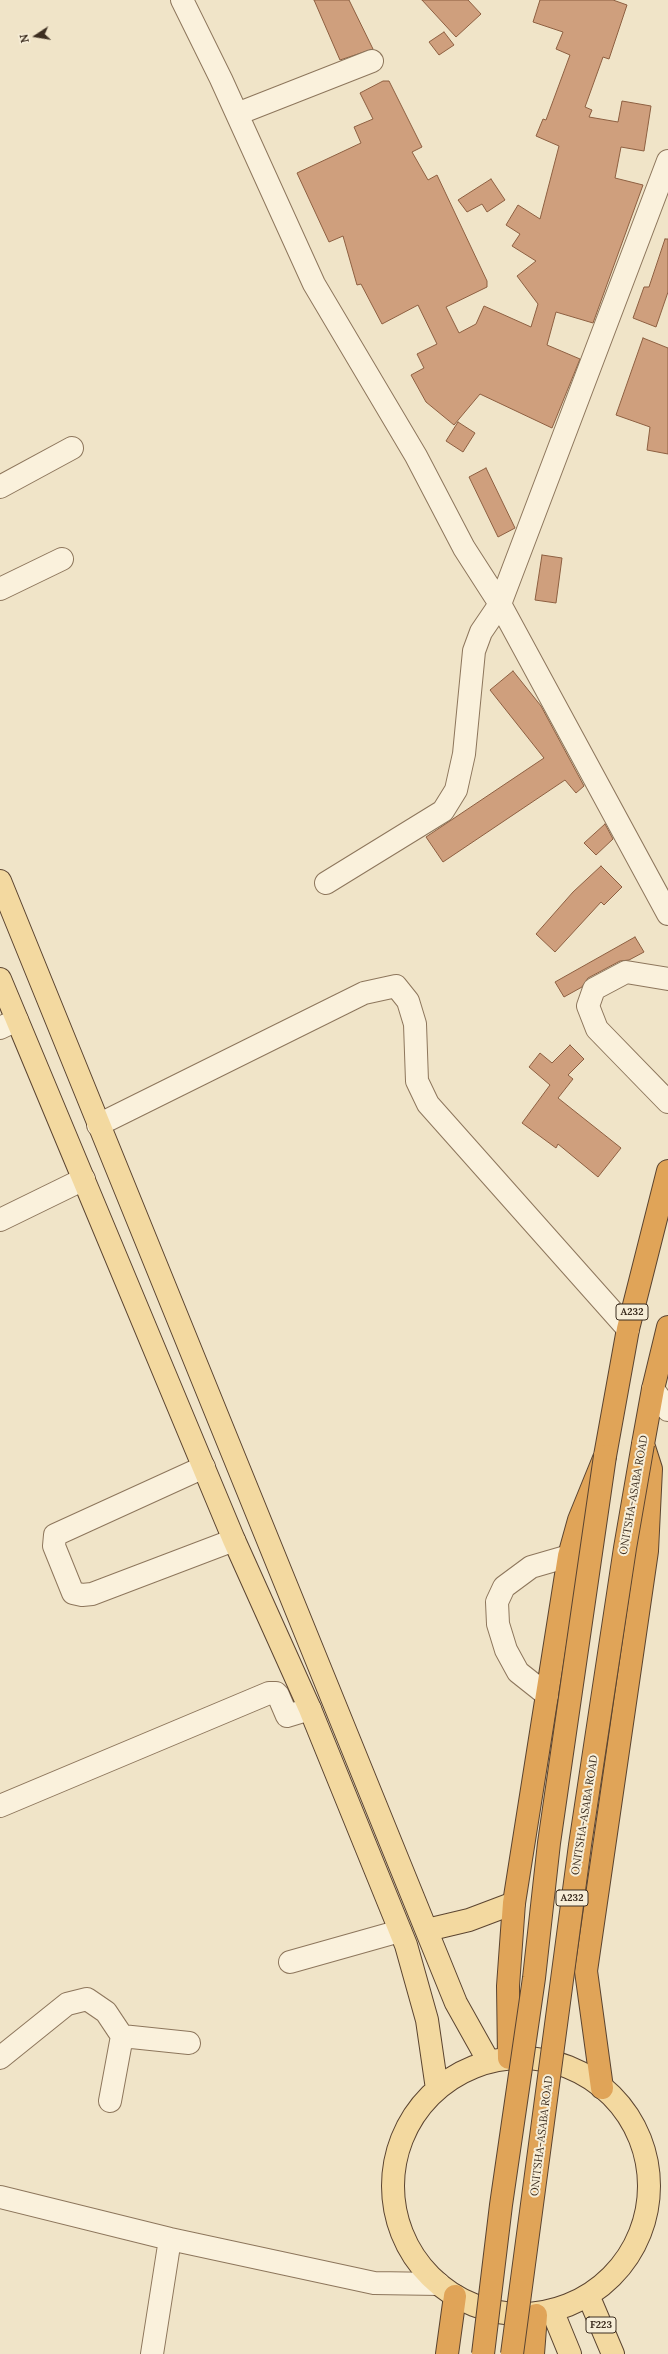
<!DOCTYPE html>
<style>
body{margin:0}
#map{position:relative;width:668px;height:2354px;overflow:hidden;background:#f0e4c8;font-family:Lora,serif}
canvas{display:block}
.north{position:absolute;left:16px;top:16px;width:40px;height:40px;-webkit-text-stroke:3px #f7eed8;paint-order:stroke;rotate:258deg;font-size:11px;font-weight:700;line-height:16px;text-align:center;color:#3d2e20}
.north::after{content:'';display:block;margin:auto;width:14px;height:18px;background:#3d2e20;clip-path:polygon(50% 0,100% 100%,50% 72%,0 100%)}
</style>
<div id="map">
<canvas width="668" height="2354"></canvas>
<div class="north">N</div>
</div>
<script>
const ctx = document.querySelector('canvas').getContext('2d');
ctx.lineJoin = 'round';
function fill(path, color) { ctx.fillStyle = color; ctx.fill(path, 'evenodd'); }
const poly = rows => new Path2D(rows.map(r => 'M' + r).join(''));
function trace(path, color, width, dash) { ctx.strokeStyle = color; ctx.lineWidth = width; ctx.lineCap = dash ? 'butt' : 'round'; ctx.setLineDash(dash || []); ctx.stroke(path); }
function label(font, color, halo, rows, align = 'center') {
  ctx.font = font + ' Lora,serif'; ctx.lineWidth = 4; ctx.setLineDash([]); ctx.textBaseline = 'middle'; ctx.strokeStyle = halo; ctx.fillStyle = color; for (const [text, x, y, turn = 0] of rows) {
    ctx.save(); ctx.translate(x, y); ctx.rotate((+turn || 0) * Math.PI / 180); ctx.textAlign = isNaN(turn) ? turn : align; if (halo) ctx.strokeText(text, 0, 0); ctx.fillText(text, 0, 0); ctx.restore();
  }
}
const building = poly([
 [314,0,349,0,373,49,340,60,314,0],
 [422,0,468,0,481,14,456,37,422,0],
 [540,0,613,0,627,5,609,59,603,57,585,107,592,110,589,117,618,122,622,101,651,106,644,151,621,147,615,178,643,185,593,323,556,312,547,345,580,359,552,428,480,394,454,425,426,402,411,375,424,368,417,354,437,344,418,305,382,324,361,284,357,285,343,236,329,242,297,173,361,143,354,127,373,119,360,93,383,81,389,81,422,147,412,152,428,180,437,175,487,281,487,287,446,307,459,333,476,324,484,306,531,327,538,304,517,276,536,261,512,246,520,234,506,225,518,205,540,219,559,146,536,136,543,119,546,120,570,55,556,49,563,32,533,22,540,0],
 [444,32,454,45,439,55,429,42,444,32],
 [491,179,505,200,487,212,482,204,467,212,458,200,491,179],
 [665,239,668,239,668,292,656,327,633,318,644,287,649,287,665,239],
 [643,338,668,348,668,454,647,450,650,427,616,415,643,338],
 [458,422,475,433,463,452,446,441,458,422],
 [486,468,515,528,498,537,469,477,486,468],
 [542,555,562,558,556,603,535,600,542,555],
 [513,671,541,706,584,786,576,793,565,780,443,862,426,837,544,758,490,690,513,671],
 [605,824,613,839,596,855,584,843,605,824],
 [601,866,622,887,604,905,601,902,555,952,536,934,573,892,601,866],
 [635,937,644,952,629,960,620,961,588,978,582,987,564,997,555,982,635,937],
 [570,1045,584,1059,568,1075,573,1079,558,1098,621,1148,598,1177,558,1144,556,1148,522,1123,550,1085,529,1067,540,1053,552,1063,570,1045]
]);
const minor = poly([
 [182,0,221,79,314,284,416,456,464,548,500,604,668,914],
 [237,114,372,61],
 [0,487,72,448],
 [0,589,62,559],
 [326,883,443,811,456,790,464,754,474,651,481,632,500,604,668,161],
 [668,979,626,972,594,989,588,1006,597,1029,668,1102],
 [0,1028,17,1020],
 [98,1125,364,993,396,986,408,1001,415,1024,417,1081,428,1104,628,1329],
 [0,1220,84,1179],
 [653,1389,668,1410],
 [204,1467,55,1535,54,1546,73,1593,82,1595,92,1594,234,1540],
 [547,1695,518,1672,506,1650,498,1624,497,1602,504,1587,531,1567,569,1556],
 [0,1806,269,1693,276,1693,278,1695,287,1716,310,1709],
 [290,1962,400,1931],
 [122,2036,189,2043],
 [0,2058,67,2004,87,1999,106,2012,122,2036,110,2101],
 [0,2197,170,2239,374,2283,439,2284],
 [152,2354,170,2239]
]);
const major = poly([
 [0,881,456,2003,489,2062],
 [0,979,234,1540,310,1709,406,1945,427,2020,437,2089],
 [427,1930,469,1920,514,1903],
 '393 2186a128 128 0 1 1 256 0a128 128 0 1 1-256 0Z',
 [588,2295,613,2354],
 [552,2310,570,2354]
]);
const highway = poly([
 [509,2058,508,1986,514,1903,569,1556,579,1520,605,1456,628,1329,668,1171],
 [602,2088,586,1971,647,1551,651,1469,643,1444,653,1389,668,1327],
 [447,2354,455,2296],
 [533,2354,536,2315]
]);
const highwayBridge = poly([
 [483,2354,501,2205,534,1978,549,1843,605,1456],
 [512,2354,580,1845,625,1548,643,1444]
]);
const shields = [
 [632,1312,32],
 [572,1898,32],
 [601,2325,30]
];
const shieldNames = [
 ["A232",632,1312],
 ["A232",572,1898],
 ["F223",601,2325]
];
const streetNames = [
 ["ONITSHA-ASABA ROAD",634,1495,-80],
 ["ONITSHA-ASABA ROAD",585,1815,-81],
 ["ONITSHA-ASABA ROAD",542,2136,-83]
];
fill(building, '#cf9f7d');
trace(building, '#8d5f41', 1);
trace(minor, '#8d765c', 24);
trace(major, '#5b4430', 24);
trace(highway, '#5b4430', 24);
trace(minor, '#faf1dc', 22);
trace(major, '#f3d9a0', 22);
trace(highway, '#e0a458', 22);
trace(highwayBridge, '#5b4430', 24, []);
trace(highwayBridge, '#e0a458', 22);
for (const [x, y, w] of shields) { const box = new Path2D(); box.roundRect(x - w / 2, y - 8, w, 16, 3); ctx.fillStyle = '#f7eed8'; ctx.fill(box); trace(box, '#3d2e20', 1); }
label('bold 10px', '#3d2e20', null, shieldNames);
label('11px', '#3d2e20', '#f7eed8', streetNames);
</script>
